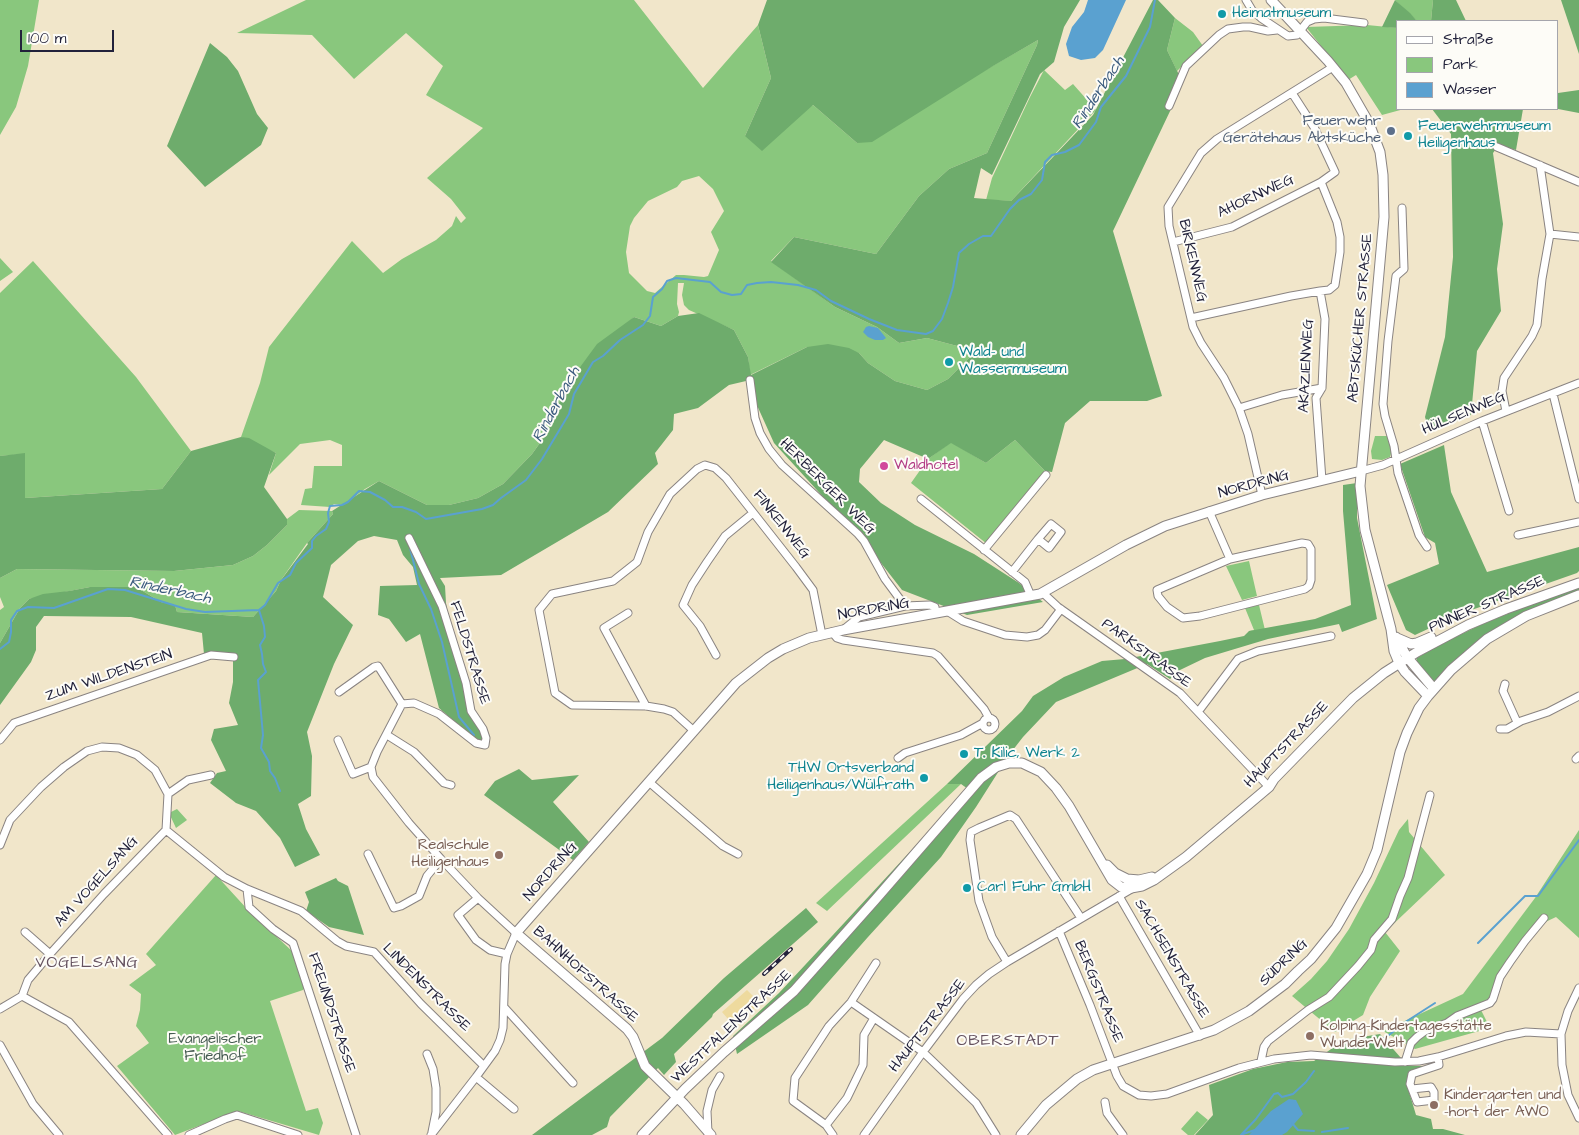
<!DOCTYPE html>
<meta charset="utf-8">
<style>
body{margin:0}
#map{position:relative;width:1579px;height:1135px;overflow:hidden;background:#f1e6ca;font-family:"Architects Daughter",sans-serif}
canvas{display:block}
.legend{position:absolute;left:1396px;top:20px;width:162px;height:90px;box-sizing:border-box;background:#fdfcf7;border:1px solid #a5a5ac;margin:0;padding:6px 9px;list-style:none;font-size:15px;color:#22223b}
.legend li{display:flex;align-items:center;gap:10px;height:25px}
.legend b{width:25px;border:1px solid #a5a5ac}
.scale{position:absolute;left:20px;top:30px;width:94px;height:22px;box-sizing:border-box;border:2px solid #22223b;border-top:0;padding-left:6px;font-size:15px;line-height:18px;white-space:nowrap;color:#22223b;-webkit-text-stroke:4px #fdfcf7;paint-order:stroke}
</style>
<div id="map">
<canvas width="1579" height="1135"></canvas>
<ul class="legend">
<li><b style="height:6px;background:#fff"></b>Straße</li>
<li><b style="height:14px;background:#89c77d"></b>Park</li>
<li><b style="height:14px;background:#5aa1d0"></b>Wasser</li>
</ul>
<div class="scale">100 m</div>
</div>
<script>
const ctx = document.querySelector('canvas').getContext('2d');
ctx.lineJoin = 'round';
function fill(path, color) { ctx.fillStyle = color; ctx.fill(path, 'evenodd'); }
const poly = rows => new Path2D(rows.map(r => 'M' + r).join(''));
function trace(path, color, width, dash) { ctx.strokeStyle = color; ctx.lineWidth = width; ctx.lineCap = dash ? 'butt' : 'round'; ctx.setLineDash(dash || []); ctx.stroke(path); }
function label(font, color, halo, rows, align = 'center') {
  ctx.font = font + ' "Architects Daughter",sans-serif'; ctx.lineWidth = 4; ctx.setLineDash([]); ctx.textBaseline = 'middle'; ctx.strokeStyle = halo; ctx.fillStyle = color; for (const [text, x, y, turn = 0] of rows) {
    ctx.save(); ctx.translate(x, y); ctx.rotate((+turn || 0) * Math.PI / 180); ctx.textAlign = isNaN(turn) ? turn : align; if (halo) ctx.strokeText(text, 0, 0); ctx.fillText(text, 0, 0); ctx.restore();
  }
}
const green = poly([
 [0,0,39,0,28,66,16,107,0,135],
 [306,0,634,0,703,88,758,25,771,78,745,136,813,105,857,143,1038,40,1037,45,987,153,949,169,919,196,876,254,794,237,771,261,835,307,877,327,899,343,927,338,976,351,948,379,927,390,895,381,868,363,859,353,807,347,750,375,748,357,734,330,689,310,684,305,682,295,684,283,678,283,677,304,679,312,678,316,661,326,634,317,575,374,559,403,547,433,532,454,503,484,478,498,449,505,427,505,379,481,365,489,343,505,334,504,330,507,301,505,305,489,312,488,314,466,342,466,342,445,330,440,300,444,269,475,276,453,241,437,260,383,269,347,352,241,383,273,402,259,436,240,452,226,456,216,461,223,466,218,451,199,427,178,483,128,426,95,443,66,406,33,354,79,312,35,237,33],
 [699,176,713,189,724,211,711,232,719,250,708,276,704,277,684,275,676,275,655,293,647,291,629,273,626,252,630,226,634,218,648,201,677,187,682,181],
 [1395,0,1433,0,1431,21,1417,21],
 [1175,18,1193,32,1203,46,1177,71,1167,50],
 [1367,25,1398,28,1398,109,1404,109,1382,115,1356,75,1348,80,1306,27],
 [1044,70,1065,90,1073,84,1096,110,1011,201,986,200,992,178,1030,97],
 [0,258,13,272,0,281],
 [33,261,136,377,191,451,162,489,25,498,25,454,0,456,0,293],
 [1375,436,1390,436,1393,447,1390,457,1382,460,1372,459,1371,451],
 [1015,440,1045,471,987,544,911,483,928,459,951,442,986,463],
 [299,510,332,511,333,514,307,543,281,580,276,591,253,617,177,612,175,605,161,602,136,587,90,587,29,599,20,608,0,643,0,610,4,607,0,597,0,578,17,569,174,571,233,565,253,556,267,545,287,525,287,519],
 [1249,561,1257,596,1242,600,1226,566],
 [1259,605,1265,630,1249,631,1254,630,1245,608],
 [947,784,961,784,827,911,816,903],
 [177,809,187,820,176,828,169,813],
 [1408,819,1409,832,1445,875,1385,932,1400,951,1370,997,1363,1015,1335,1032,1292,996,1311,979,1327,961,1349,929,1374,883,1399,830],
 [1579,830,1579,938,1556,917,1539,925,1498,979,1491,1000,1481,1010,1490,1028,1415,1049,1383,1031,1463,994,1535,898],
 [216,875,248,910,293,952,306,986,303,990,270,1001,306,1111,318,1108,323,1123,319,1135,238,1111,175,1135,117,1066,149,1043,136,1026,140,1010,141,994,129,985,156,965,146,954],
 [1197,1111,1208,1120,1194,1135,1188,1135,1181,1129]
]);
const forest = poly([
 [767,0,1080,0,1064,27,1054,62,1040,74,992,175,981,168,974,198,1011,201,1093,115,1153,0,1158,0,1175,18,1167,50,1182,81,1172,107,1113,231,1162,396,1147,401,1090,401,1065,423,1052,472,1045,471,1015,440,986,463,951,443,928,459,884,440,860,469,859,482,881,503,915,525,974,554,1019,583,1043,602,967,615,902,590,867,545,774,443,746,381,729,385,698,408,674,414,673,430,655,453,658,464,608,512,501,575,440,578,445,586,446,603,451,635,471,711,485,739,477,741,439,708,420,634,406,642,389,619,378,615,380,586,417,585,413,567,403,555,397,540,374,536,358,541,331,565,323,597,353,625,334,664,307,732,312,756,311,796,298,804,306,829,320,855,295,867,280,838,256,811,236,803,210,783,217,773,226,771,211,740,214,729,238,725,229,703,233,682,233,655,211,651,204,654,202,633,131,617,44,616,36,627,36,650,31,662,0,705,0,643,20,608,29,599,43,594,69,591,90,587,136,587,161,602,175,605,177,612,253,617,276,591,281,580,308,544,307,543,333,514,332,511,379,481,427,505,449,505,478,498,503,484,532,454,547,433,559,403,575,374,597,344,634,317,661,326,678,316,699,313,734,330,748,357,751,375,807,347,828,344,849,348,859,353,868,363,895,381,927,390,948,379,976,351,927,338,899,343,877,327,835,307,771,262,794,237,876,254,919,196,949,169,987,153,1037,45,1038,40,993,66,872,142,857,143,813,105,762,151,745,136,771,78,758,25],
 [1395,0,1410,13,1417,21,1398,21,1398,28,1382,27],
 [1433,0,1456,0,1466,21,1431,21],
 [1561,0,1579,0,1579,54],
 [210,43,227,57,238,71,257,114,268,128,261,145,205,187,167,146],
 [1579,90,1579,113,1558,109,1558,93],
 [1432,109,1523,109,1516,150,1499,145,1493,153,1503,224,1497,269,1501,311,1477,351,1471,415,1430,433,1425,417,1445,337,1453,257,1451,134],
 [241,437,249,438,276,453,264,487,287,519,287,525,267,545,253,556,233,565,174,571,17,569,0,578,0,456,25,453,25,498,162,489,191,451],
 [1444,445,1451,492,1487,572,1579,547,1579,571,1577,573,1460,614,1415,635,1406,630,1387,585,1439,564,1435,543,1425,537,1400,464],
 [1357,483,1357,518,1377,619,1342,632,1339,624,1268,639,1205,658,1180,670,1170,679,1147,664,1056,702,1023,737,1009,755,976,807,941,857,868,937,808,1005,737,1054,733,1036,779,993,832,936,968,789,961,784,947,784,1022,711,1033,696,1064,677,1102,661,1125,659,1220,641,1244,636,1249,631,1315,619,1351,605,1343,511,1343,485],
 [1579,588,1579,591,1514,618,1496,628,1460,656,1439,679,1435,681,1432,681,1416,662,1417,658,1435,647,1478,626,1514,611],
 [519,769,532,780,579,775,553,802,589,842,573,860,484,795,495,781],
 [336,878,338,881,348,886,364,935,329,927,306,911,309,902,305,892],
 [806,908,818,922,713,1014,712,1017,674,1054,676,1062,664,1075,658,1068,610,1117,607,1127,592,1135,532,1135,662,1038,724,978],
 [1380,1034,1408,1066,1434,1066,1411,1072,1407,1085,1416,1115,1431,1119,1433,1129,1443,1129,1465,1135,1195,1135,1213,1115,1209,1085,1253,1069,1287,1062,1314,1061,1344,1040]
]);
const sand = poly([
 [747,990,760,1003,734,1026,722,1012]
]);
const water = poly([
 [1088,0,1126,0,1103,50,1095,58,1081,60,1069,56,1066,44,1072,27,1084,12],
 [869,326,878,328,886,338,883,340,875,340,868,337,863,332,866,327],
 [1289,1099,1296,1100,1303,1114,1287,1132,1282,1135,1249,1135,1271,1111]
]);
const stream = poly([
 [410,548,419,584,431,609,442,642,459,717,474,735],
 [259,610,264,626,265,637,260,645,262,654,263,664,266,672,258,680,263,735,261,748,269,762,270,771,275,778,280,791],
 [0,649,9,642,11,632,11,620,17,611,28,607,54,608,108,589,125,590,186,609,205,612,259,610,265,605,278,583,290,575,296,563,312,548,312,541,316,536,326,529,329,522,328,513,330,506,342,505,348,502,359,491,370,492,385,500,393,507,402,507,416,512,426,519,482,509,493,505,501,498,526,480,542,459,569,414,574,394,593,362,603,356,620,340,643,325,650,316,653,297,662,289,667,281,676,278,710,282,721,292,732,295,741,294,747,285,757,283,771,282,798,285,816,290,831,301,869,319,897,330,926,334,933,331,942,319,948,303,953,287,959,253,969,244,983,236,991,236,1010,209,1019,200,1031,194,1042,180,1045,162,1052,155,1065,152,1079,145,1096,122,1101,107,1126,76,1150,27,1155,0],
 [1478,943,1525,896,1538,896,1579,840],
 [1351,1048,1385,1038,1407,1021,1435,1003],
 [1292,1123,1298,1130,1314,1131],
 [1322,1132,1348,1128],
 [1243,1134,1255,1130],
 [1241,1135,1256,1119,1274,1094,1278,1093,1282,1097,1293,1094,1306,1082,1314,1071]
]);
const minor = poly([
 [1246,0,1252,10,1261,18,1288,36,1297,35,1307,22,1314,19,1324,18,1364,23],
 [1292,93,1314,127,1335,172,1321,182,1337,222,1340,237,1340,252,1335,285,1329,290,1320,291,1325,319,1322,388,1316,398,1322,480],
 [1169,106,1186,66,1219,35,1228,29,1243,27,1250,27,1268,31,1277,30],
 [1497,147,1579,182],
 [1402,208,1404,269,1396,276,1388,341,1383,404,1385,416,1394,446,1398,473,1419,535,1427,547],
 [1550,234,1579,237],
 [1173,242,1232,227,1321,182],
 [1191,318,1291,296,1320,291],
 [750,380,755,418,760,433,769,449,782,465,858,534,864,541,885,579,905,606],
 [1553,394,1579,499],
 [1239,408,1282,395,1322,388],
 [1506,411,1502,391,1504,378,1532,336,1537,325,1542,279,1550,234,1540,165],
 [1482,421,1509,511],
 [1361,471,1383,465,1482,421,1579,383],
 [1262,495,1248,434,1239,408,1224,378,1201,343,1193,327,1169,226,1168,207,1201,153,1217,139,1333,67],
 [921,499,1025,582,1031,596],
 [1209,511,1230,559,1302,543,1308,544,1311,549,1311,580,1309,586,1305,589,1200,616,1183,618,1167,607,1158,596,1157,590,1230,559],
 [1518,535,1579,522],
 [409,538,442,606,466,683,471,711,483,729,486,738,485,745,476,743,439,714,414,703,402,704,377,752,371,767,373,777,409,823,441,859,478,898,516,933,507,954,505,964,503,1028,500,1040,495,1051,476,1077,431,1135],
 [984,550,1046,475],
 [1012,572,1038,539,1049,548,1061,532,1051,524,1038,539],
 [1043,593,1058,607,1180,693,1269,787],
 [947,611,963,621,1005,635,1027,637,1038,635,1045,630,1061,609],
 [628,613,604,628,646,706],
 [843,630,859,617,905,606,930,605,935,607,936,613],
 [832,632,837,638,843,640,933,653,938,656,984,709,989,718],
 [716,655,700,626,683,605,692,585,707,562,725,536,753,513],
 [1505,684,1503,691,1517,722],
 [339,692,374,667,378,666,402,704],
 [1198,712,1238,659,1258,651,1331,636],
 '983 724a6 6 0 1 1 12 0a6 6 0 1 1-12 0Z',
 [1500,729,1507,729,1521,721,1548,712,1579,696],
 [694,731,673,712,664,709,646,706,572,705,555,693,539,610,552,594,613,581,637,562,648,532,670,494,697,469,705,465,715,468,726,478,796,567,813,590,822,635],
 [387,735,414,752,444,783,451,785],
 [0,740,14,723,211,655,234,657],
 [338,740,353,774,371,767],
 [898,758,905,753,961,735,983,723],
 [1576,759,1579,756],
 [649,782,723,846,738,854],
 [168,794,188,780,211,775],
 [166,830,224,877,247,889,301,911,337,941,346,946,374,952,421,1004,484,1066],
 [0,845,10,820,41,787,64,767,87,751,102,747,119,748,137,755,155,770,168,794,166,830],
 [368,854,394,908,401,906,419,896,427,876,441,859],
 [247,889,249,907,273,929,293,943,356,1135],
 [1119,896,1200,1036],
 [478,898,458,915,476,940,490,950,507,954],
 [1059,931,1090,1005,1117,1076,1123,1086,1139,1095,1151,1096,1167,1094,1239,1068,1274,1059,1311,1055,1395,1062,1419,1061,1438,1057,1506,1036,1526,1032,1561,1034],
 [25,932,50,954,104,894,166,830],
 [1007,962,992,937,979,901,970,840,971,832,979,828,1010,815,1016,819,1081,918],
 [1579,988,1568,1011,1561,1034,1562,1065,1568,1095,1579,1118],
 [22,996,28,980,50,954],
 [851,1002,923,1052,976,1103,996,1135],
 [504,1007,573,1083],
 [0,1009,22,996,69,1022,168,1135],
 [0,1045,33,1104,59,1135],
 [427,1054,433,1069,436,1088,436,1112,432,1132],
 [1261,1061,1264,1047,1268,1041,1308,1010,1329,997,1358,966,1371,950,1374,940,1392,919,1400,896,1408,878,1430,795],
 [1405,1062,1411,1043,1417,1037,1425,1031,1447,1023,1457,1016,1490,1003,1493,999,1500,977,1510,962,1525,941,1544,918],
 [476,1077,514,1109],
 [1412,1089,1431,1087,1434,1092,1434,1100,1417,1102,1412,1089,1410,1084,1412,1074,1439,1065,1438,1057],
 [1105,1102,1107,1113,1123,1135],
 [826,1125,847,1098,863,1065,864,1035,874,1018],
 [708,1133,707,1111,712,1090,720,1076],
 [189,1135,225,1119,237,1115,298,1135],
 [833,1135,826,1125,793,1101,795,1078,829,1026,851,1002,876,963],
 [864,1135,923,1052,963,999,976,985,989,974,1007,962,1133,888]
]);
const tertiary = poly([
 [1271,0,1328,61,1346,83,1369,123,1380,152,1383,175,1384,217,1360,486,1365,530,1391,629,1394,651,1399,663,1405,672,1428,696],
 [1396,637,1407,657,1434,689],
 [1397,638,1411,644,1417,643,1431,637],
 [1107,865,1115,873,1127,879,1139,880,1152,877],
 [642,1135,685,1089,724,1052,794,991,875,900,981,778,996,767,1009,763,1022,763,1041,772,1056,788,1069,806,1112,880,1121,887,1131,888,1142,886,1154,880,1186,857,1269,787,1274,779,1353,698,1384,673,1417,652,1468,625,1506,609,1579,583],
 [711,1135,684,1104,645,1066,633,1037,627,1029,516,933,736,683,768,658,783,649,809,638,843,630,1040,594,1126,545,1165,526,1262,495,1361,471],
 [1021,1135,1046,1105,1077,1079,1093,1070,1214,1030,1249,1011,1285,984,1298,971,1311,959,1336,928,1367,874,1377,850,1400,752,1407,733,1419,708,1428,696,1451,670,1487,639,1526,616,1579,595]
]);
const rail = poly([
 [764,974,791,949]
]);
const markers = [
 [1222,14,5,"#0f9aa8"],
 [1391,131,5,"#5c6f8a"],
 [1408,136,5,"#0f9aa8"],
 [949,362,5,"#0f9aa8"],
 [884,466,5,"#d1479c"],
 [964,754,5,"#0f9aa8"],
 [924,778,5,"#0f9aa8"],
 [499,855,5,"#8d6e63"],
 [967,888,5,"#0f9aa8"],
 [1310,1036,5,"#8d6e63"],
 [1434,1105,5,"#8d6e63"]
];
const cultureNames = [
 ["Heimatmuseum",1232,14],
 ["Feuerwehrmuseum",1418,127],
 ["Heiligenhaus",1418,144],
 ["Wald- und",959,353],
 ["Wassermuseum",959,370],
 ["T. Kilic, Werk 2",974,754],
 ["THW Ortsverband",914,769,"right"],
 ["Heiligenhaus/Wülfrath",914,786,"right"],
 ["Carl Fuhr GmbH",977,888]
];
const serviceNames = [
 ["Feuerwehr",1381,122],
 ["Gerätehaus Abtsküche",1381,139]
];
const streetNames = [
 ["AHORNWEG",1256,197,-25],
 ["BIRKENWEG",1192,261,77],
 ["ABTSKÜCHER STRASSE",1361,318,-85],
 ["AKAZIENWEG",1307,366,-87],
 ["HÜLSENWEG",1464,414,-23],
 ["NORDRING",1254,485,-15],
 ["HERBERGER WEG",827,487,45],
 ["FINKENWEG",781,525,52],
 ["PINNER STRASSE",1487,605,-23],
 ["NORDRING",874,610,-10],
 ["FELDSTRASSE",469,653,73],
 ["PARKSTRASSE",1146,654,36],
 ["ZUM WILDENSTEIN",109,676,-19],
 ["HAUPTSTRASSE",1287,745,-46],
 ["NORDRING",551,872,-49],
 ["AM VOGELSANG",97,882,-48],
 ["SACHSENSTRASSE",1171,959,60],
 ["SÜDRING",1284,963,-44],
 ["BAHNHOFSTRASSE",585,975,42],
 ["LINDENSTRASSE",426,988,45],
 ["BERGSTRASSE",1098,992,68],
 ["FREUNDSTRASSE",331,1013,72],
 ["HAUPTSTRASSE",928,1026,-52],
 ["WESTFALENSTRASSE",732,1027,-43]
];
const hotelNames = [
 ["Waldhotel",894,466]
];
const educationNames = [
 ["Realschule",489,846,"right"],
 ["Heiligenhaus",489,863,"right"],
 ["Kolping-Kindertagesstätte",1320,1027],
 ["WunderWelt",1320,1044],
 ["Kindergarten und",1444,1096],
 ["-hort der AWO",1444,1113]
];
const parkNames = [
 ["Evangelischer",215,1040],
 ["Friedhof",215,1057]
];
const waterNames = [
 ["Rinderbach",1099,93,-57],
 ["Rinderbach",557,405,-62],
 ["Rinderbach",170,591,12]
];
const neighbourhoodNames = [
 ["VOGELSANG",87,964],
 ["OBERSTADT",1008,1042]
];
fill(green, '#89c77d');
fill(forest, '#6eac6c');
fill(sand, '#eeda9e');
fill(water, '#5aa1d0');
trace(stream, '#5aa1d0', 2);
trace(minor, '#8a8482', 9);
trace(tertiary, '#8a8482', 11);
trace(minor, '#fff', 7);
trace(tertiary, '#fff', 9);
trace(rail, '#22223b', 4);
trace(rail, '#fdfcf7', 2, [5.5]);
for (const [x, y, r, color] of markers) { const dot = new Path2D(); dot.arc(x, y, r, 0, 2 * Math.PI); ctx.fillStyle = color; ctx.fill(dot); trace(dot, '#fdfcf7', 2); }
label('15px', '#0d838f', '#fdfcf7', cultureNames, 'left');
label('15px', '#4e5e75', '#fdfcf7', serviceNames, 'right');
label('15px', '#22223b', '#fdfcf7', streetNames);
label('15px', '#b23c85', '#fdfcf7', hotelNames, 'left');
label('15px', '#785e54', '#fdfcf7', educationNames, 'left');
label('15px', '#465c52', '#fdfcf7', parkNames);
label('italic 16px', '#3b5b7e', '#fdfcf7', waterNames);
ctx.letterSpacing = '1px';
label('16px', '#665360', '#fdfcf7', neighbourhoodNames);
ctx.letterSpacing = '0px';
</script>
